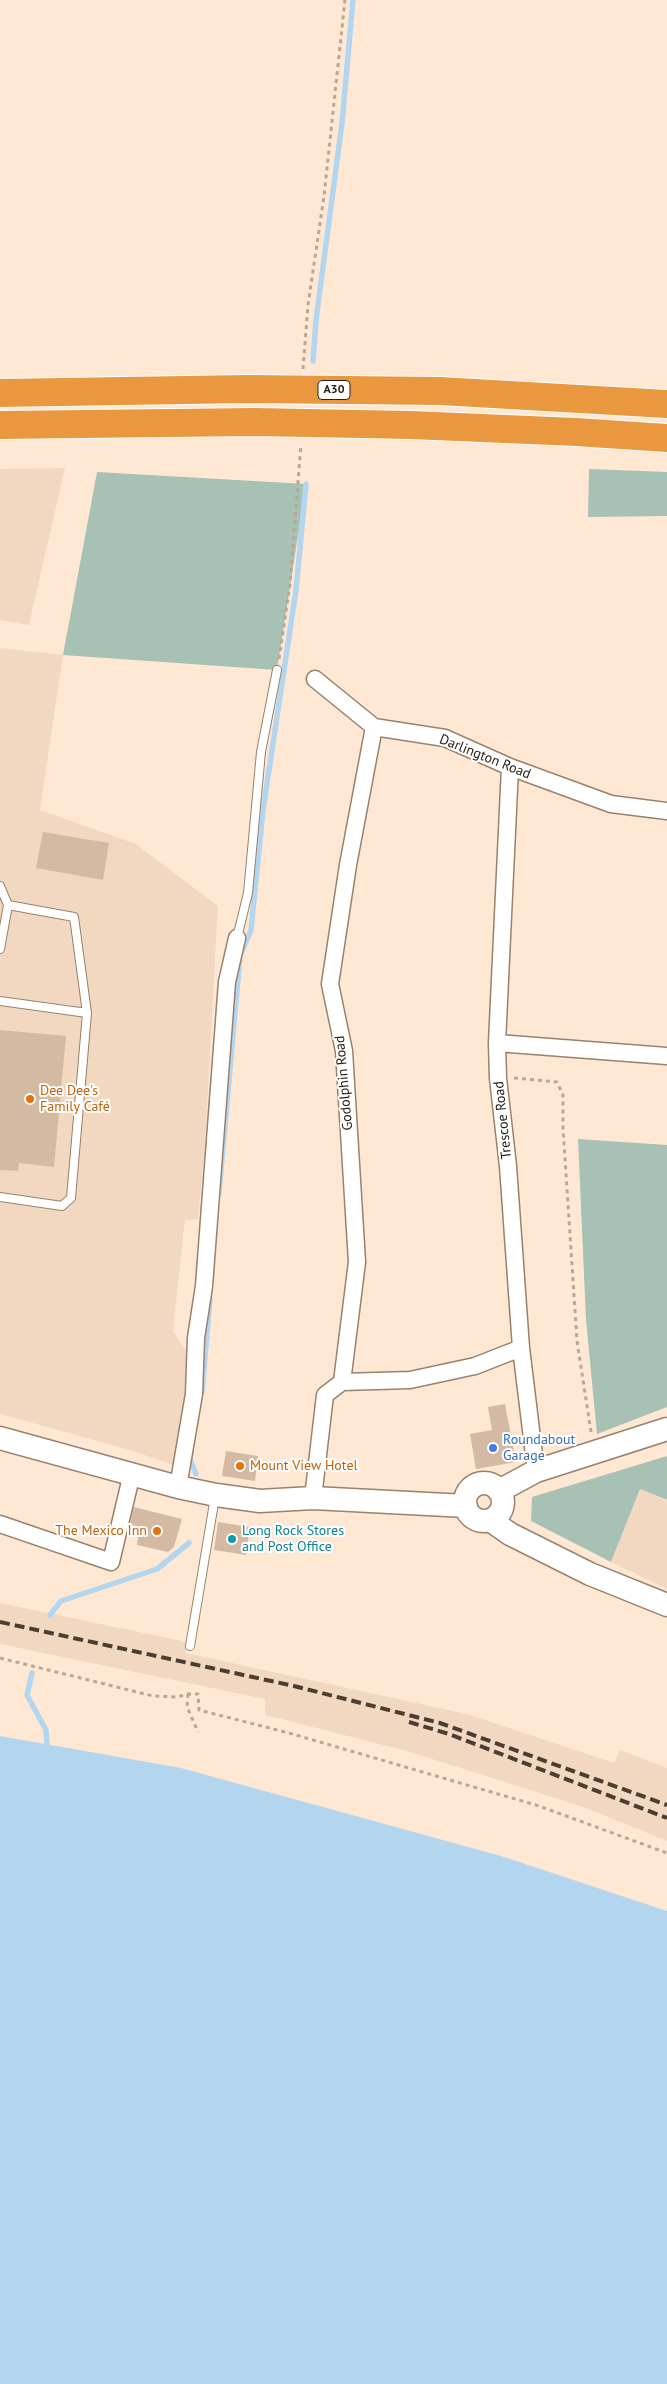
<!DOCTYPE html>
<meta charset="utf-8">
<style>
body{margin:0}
canvas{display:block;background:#fee8d4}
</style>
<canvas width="667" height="2384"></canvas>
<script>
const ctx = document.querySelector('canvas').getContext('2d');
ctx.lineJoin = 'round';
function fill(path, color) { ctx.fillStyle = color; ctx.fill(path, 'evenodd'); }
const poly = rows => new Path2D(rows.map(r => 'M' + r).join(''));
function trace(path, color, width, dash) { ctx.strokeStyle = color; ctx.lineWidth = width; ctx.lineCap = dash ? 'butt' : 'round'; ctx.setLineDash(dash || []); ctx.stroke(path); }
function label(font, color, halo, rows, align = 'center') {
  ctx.font = font + ' "PT Sans",sans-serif'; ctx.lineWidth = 4; ctx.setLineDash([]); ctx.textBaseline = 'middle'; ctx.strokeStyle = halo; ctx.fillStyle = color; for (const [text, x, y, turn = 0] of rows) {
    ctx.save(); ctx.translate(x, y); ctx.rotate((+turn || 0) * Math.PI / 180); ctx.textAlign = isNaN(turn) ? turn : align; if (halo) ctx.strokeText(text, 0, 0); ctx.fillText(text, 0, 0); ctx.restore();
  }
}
const built = poly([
 [65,468,29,625,0,620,0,469],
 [0,648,63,655,40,810,136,844,218,906,205,1145,198,1219,185,1220,173,1331,189,1355,187,1395,176,1466,130,1450,0,1414],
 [640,1489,667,1501,667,1589,611,1562],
 [0,1603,187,1642,186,1653,467,1714,614,1763,620,1750,667,1768,667,1841,583,1807,407,1751,265,1715,265,1699,0,1644]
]);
const green = poly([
 [589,469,667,472,667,516,588,517],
 [97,472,306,484,277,670,63,655],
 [578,1139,667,1145,667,1407,597,1434,586,1320],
 [667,1456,667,1500,640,1489,611,1562,531,1521,532,1497]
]);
const water = poly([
 [0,1736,181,1768,501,1856,667,1911,667,2384,0,2384]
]);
const stream = poly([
 [313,361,316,320,342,123,353,0],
 [219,1193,240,956,251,930,263,810,296,590,306,484],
 [202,1392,210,1299],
 [191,1453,190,1459,196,1474],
 [50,1615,61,1601,157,1569,189,1543],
 [32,1673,27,1695,46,1730,47,1744]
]);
const building = poly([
 [43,832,109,843,103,880,36,868],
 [0,1030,66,1036,54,1167,19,1163,18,1171,0,1170],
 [505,1404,516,1462,476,1469,470,1434,492,1430,488,1407],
 [226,1451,258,1456,255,1481,222,1476],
 [134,1507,182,1519,174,1547,168,1552,137,1545,138,1537,133,1536,136,1526,130,1525],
 [218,1522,250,1527,246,1555,214,1550]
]);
const path = poly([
 [303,369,308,305,324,196,345,0],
 [279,659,290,584,301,444],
 [514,1078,557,1082,563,1095,563,1128,577,1341,591,1432],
 [0,1658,153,1696,177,1697,188,1694,198,1694,199,1710,289,1733,539,1806,667,1853],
 [188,1694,187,1707,198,1732]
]);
const lane = poly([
 [0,886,8,905,0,949],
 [8,905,74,917,87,1013],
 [237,938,248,893,261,752,277,670],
 [0,1001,87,1013,71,1198,62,1206,0,1197],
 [190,1646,215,1497]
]);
const street = poly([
 [315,679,374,727,445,738,510,767,611,804,667,811],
 [510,767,497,1043,498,1078,508,1166,521,1348,536,1471],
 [497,1043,667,1056],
 [342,1382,357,1262,344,1051,330,984,348,865,374,727],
 [178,1487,194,1394,196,1338,204,1286,227,982,237,938],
 [313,1498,325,1395,342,1382,410,1380,475,1366,521,1348],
 [0,1524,111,1562,132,1473]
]);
const secondary = poly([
 [0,1438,178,1487,216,1495,260,1501,313,1498,466,1506],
 '465 1502a19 19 0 1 1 38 0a19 19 0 1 1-38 0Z',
 [499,1491,536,1471,667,1429],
 [490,1520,510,1534,590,1574,667,1605]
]);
const highway = poly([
 [0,393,247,389,440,391,667,404],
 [0,425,255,422,411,425,576,432,667,438]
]);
const rail = poly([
 [0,1622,294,1686,440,1723,667,1805],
 [409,1722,449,1734,667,1818]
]);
const markers = [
 [30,1099,5,"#e8710a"],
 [493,1448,5,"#3f7fe0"],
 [240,1466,5,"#e8710a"],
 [157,1531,5,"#e8710a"],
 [232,1539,5,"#0f9aa8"]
];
const shields = [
 [334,390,32]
];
const shieldNames = [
 ["A30",334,390]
];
const streetNames = [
 ["Darlington Road",485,757,22],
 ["Godolphin Road",344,1083,-95],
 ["Trescoe Road",503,1120,-96]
];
const foodNames = [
 ["Dee Dee's",40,1091],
 ["Family Café",40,1107],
 ["Mount View Hotel",250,1466],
 ["The Mexico Inn",147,1531,"right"]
];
const shopNames = [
 ["Roundabout",503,1440],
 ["Garage",503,1456]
];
const cultureNames = [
 ["Long Rock Stores",242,1531],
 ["and Post Office",242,1547]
];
fill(built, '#f3d8c1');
fill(green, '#a7c1b4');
fill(water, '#b3d6ee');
trace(stream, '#b3d6ee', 5.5);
fill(building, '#d4baa2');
trace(lane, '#9a816b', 10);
trace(street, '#9a816b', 19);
trace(secondary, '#9a816b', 25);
trace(highway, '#fff', 30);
trace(path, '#b9a796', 3, [4, 4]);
trace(lane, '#fff', 8);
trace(street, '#fff', 16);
trace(secondary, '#fff', 22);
trace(highway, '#ea9840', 28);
trace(rail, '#4a3e33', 4, [10, 5]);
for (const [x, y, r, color] of markers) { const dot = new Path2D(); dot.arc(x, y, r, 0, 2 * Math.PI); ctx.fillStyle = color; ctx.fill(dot); trace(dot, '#fff', 2); }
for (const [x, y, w] of shields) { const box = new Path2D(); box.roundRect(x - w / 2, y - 9.5, w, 19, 4); ctx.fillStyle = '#fff'; ctx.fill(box); trace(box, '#2b2017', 1); }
label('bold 12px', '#2b2017', null, shieldNames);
label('14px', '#2b2017', '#fff', streetNames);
label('14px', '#c56008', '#fff', foodNames, 'left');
label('14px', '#366cbe', '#fff', shopNames, 'left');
label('14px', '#0d838f', '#fff', cultureNames, 'left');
</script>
